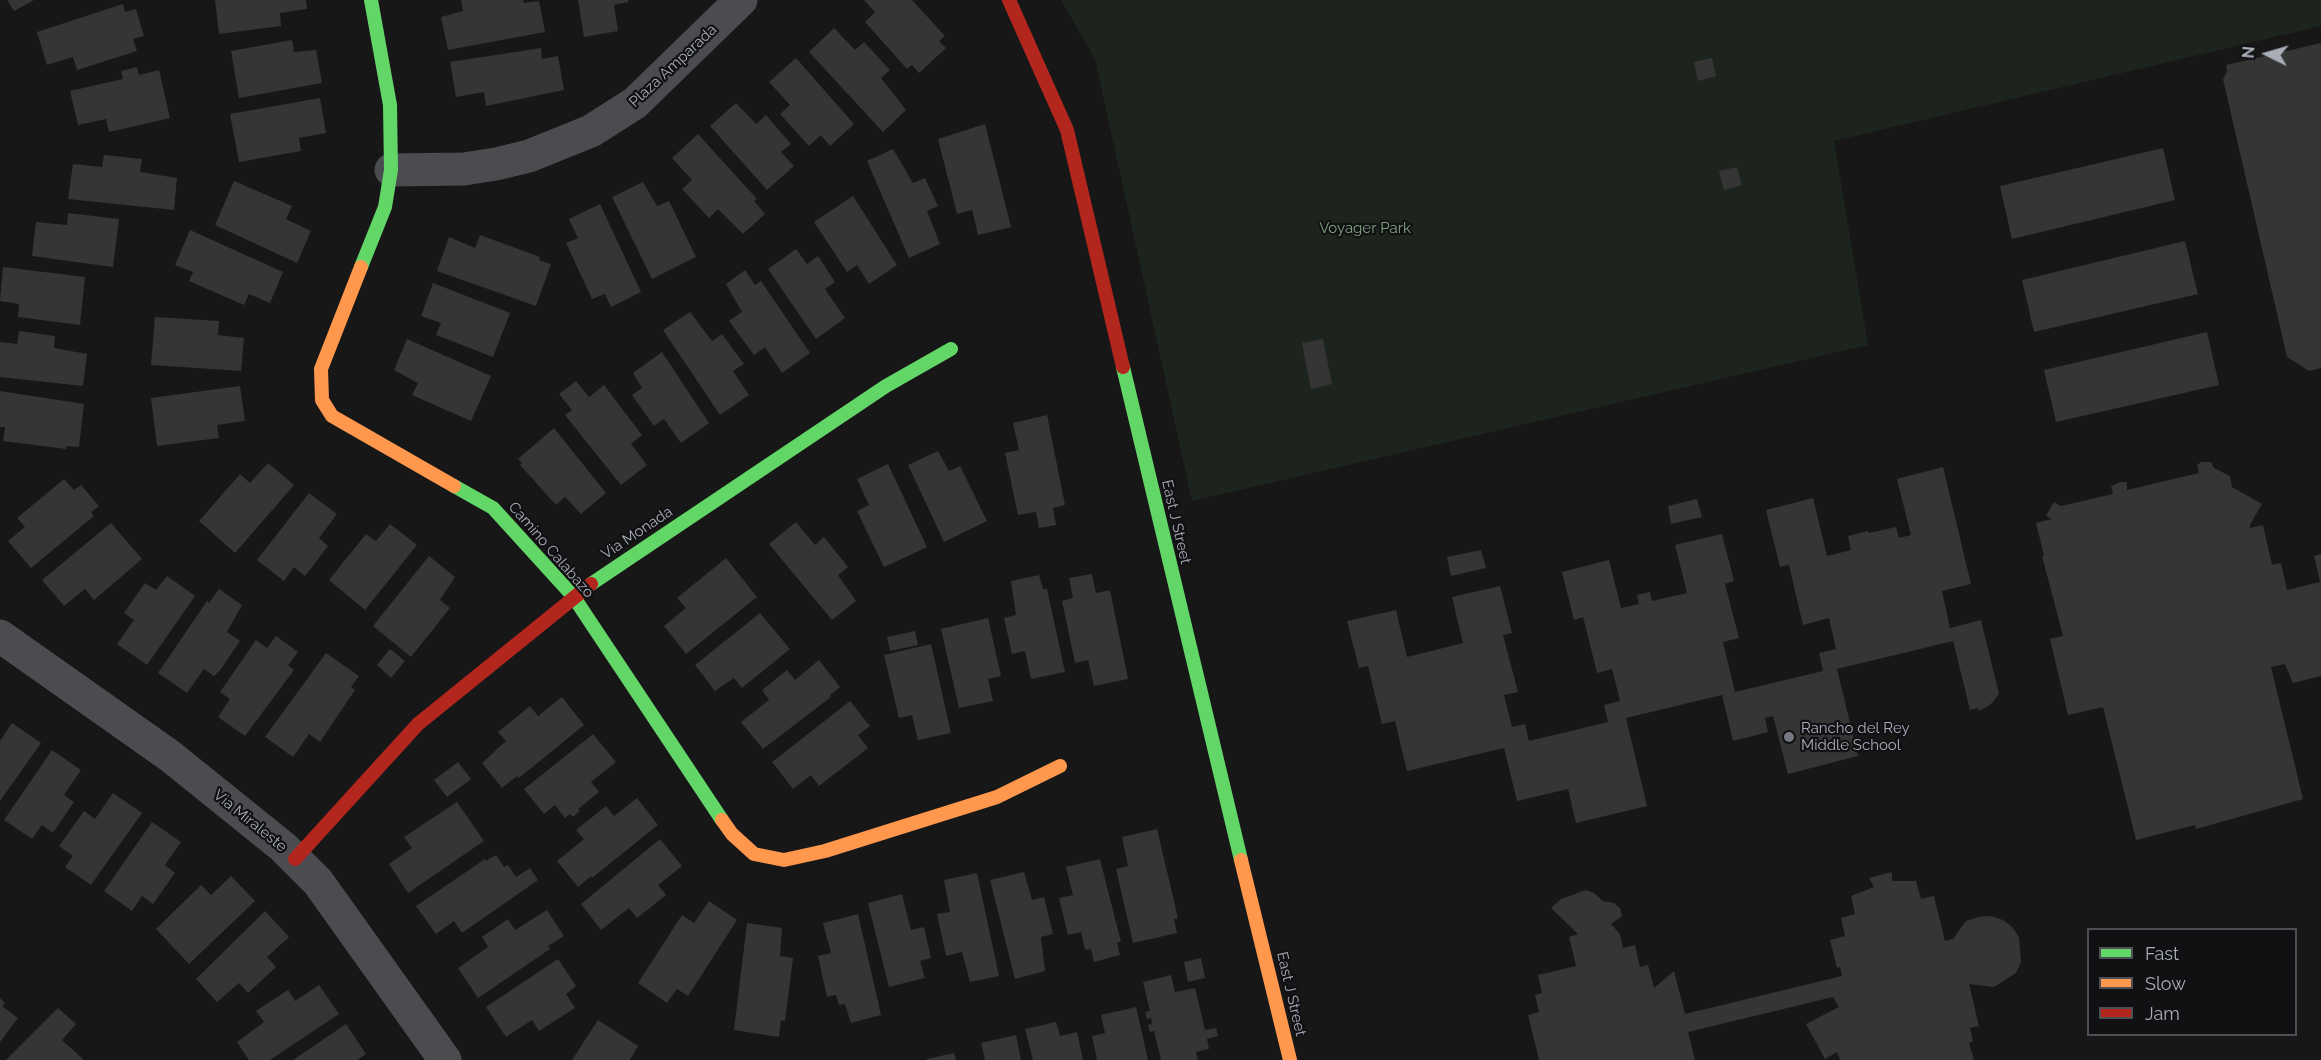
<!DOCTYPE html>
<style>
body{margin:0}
#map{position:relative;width:2321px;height:1060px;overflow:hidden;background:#171717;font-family:Raleway,sans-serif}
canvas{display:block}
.legend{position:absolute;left:2087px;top:928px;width:210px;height:108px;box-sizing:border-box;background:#111113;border:2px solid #4d4f55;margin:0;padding:8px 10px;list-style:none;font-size:18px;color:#a8adb8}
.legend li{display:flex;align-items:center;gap:12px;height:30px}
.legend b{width:30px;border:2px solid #4d4f55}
.north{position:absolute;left:2237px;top:24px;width:60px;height:60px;-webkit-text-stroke:4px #111113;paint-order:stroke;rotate:275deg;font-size:16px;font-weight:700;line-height:24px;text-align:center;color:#a8adb8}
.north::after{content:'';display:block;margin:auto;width:21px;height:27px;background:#a8adb8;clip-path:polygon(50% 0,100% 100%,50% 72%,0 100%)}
</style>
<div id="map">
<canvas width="2321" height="1060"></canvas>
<ul class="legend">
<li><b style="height:8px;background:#63d668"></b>Fast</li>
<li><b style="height:8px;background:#ff974d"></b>Slow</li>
<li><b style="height:8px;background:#b3261e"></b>Jam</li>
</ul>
<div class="north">N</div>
</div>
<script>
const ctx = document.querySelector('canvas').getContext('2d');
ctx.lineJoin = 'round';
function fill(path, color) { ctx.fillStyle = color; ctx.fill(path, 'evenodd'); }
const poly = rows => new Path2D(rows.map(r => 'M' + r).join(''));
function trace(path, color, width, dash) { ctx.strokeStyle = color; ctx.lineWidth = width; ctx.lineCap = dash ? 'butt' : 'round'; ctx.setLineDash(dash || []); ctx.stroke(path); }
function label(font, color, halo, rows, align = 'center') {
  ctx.font = font + ' Raleway,sans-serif'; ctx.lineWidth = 4.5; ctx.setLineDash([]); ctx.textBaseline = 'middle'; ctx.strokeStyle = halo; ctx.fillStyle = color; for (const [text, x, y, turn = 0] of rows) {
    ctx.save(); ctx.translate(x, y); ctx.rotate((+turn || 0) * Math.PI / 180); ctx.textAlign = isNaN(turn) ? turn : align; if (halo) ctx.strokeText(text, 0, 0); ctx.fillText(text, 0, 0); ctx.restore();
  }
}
const green = poly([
 [1061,0,2321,0,2321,26,1834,141,1868,345,1192,501,1095,59]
]);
const building = poly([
 [7,0,34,0,14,11],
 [215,0,306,0,307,9,280,13,281,26,219,34],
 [461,0,523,0,524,3,539,1,545,32,448,50,441,17,463,11],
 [578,0,628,0,628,2,614,5,618,31,584,37],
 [864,0,912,0,945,36,939,41,946,48,919,73,912,65,907,69,865,22,875,12],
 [123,4,125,12,136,9,144,36,133,39,137,51,77,70,73,57,47,65,37,32],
 [834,28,855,50,864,42,890,70,881,78,906,110,883,132,809,52],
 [292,40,294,52,316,50,322,83,239,98,231,51],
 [2321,43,2321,368,2309,371,2287,357,2223,79,2227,72,2226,65],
 [541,48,542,59,558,56,564,90,486,106,484,92,456,97,450,62],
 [796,58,854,124,830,146,821,135,809,146,780,114,790,105,769,82],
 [1712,58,1716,76,1698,81,1694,62],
 [137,67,139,75,159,70,170,118,109,132,106,119,78,125,70,91,123,79,121,71],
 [320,98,326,133,299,138,301,151,239,162,230,114],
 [736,103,756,124,766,115,791,144,781,152,794,166,767,190,710,126],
 [985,124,1011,227,978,235,972,210,957,214,938,139],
 [698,134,757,199,754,201,765,214,743,234,718,209,709,218,682,189,692,180,672,158],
 [2163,148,2175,200,2012,239,2000,186],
 [893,149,913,183,925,178,938,206,927,211,940,244,909,258,867,161],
 [104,155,142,159,140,172,177,178,174,210,68,199,73,164,102,167],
 [1737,167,1742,185,1724,190,1719,171],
 [234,181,292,206,286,219,311,231,297,263,215,225],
 [643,182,657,206,669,201,696,257,652,279,612,197],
 [853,196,897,265,869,284,857,265,847,272,814,222],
 [600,204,641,292,611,307,605,294,592,299,566,243,578,238,569,219],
 [68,213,119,219,113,267,32,256,36,222,67,225],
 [190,230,283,272,270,303,249,294,244,305,189,281,193,272,175,265],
 [480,235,540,257,539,260,551,264,536,306,437,271,449,237,475,248],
 [2185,241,2198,294,2034,332,2022,280],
 [796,249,807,264,818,256,835,282,825,289,845,318,816,339,768,269],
 [3,267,85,277,80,325,18,317,19,304,0,301],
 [745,270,755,285,761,281,810,353,782,373,765,347,754,355,729,321,742,312,726,284],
 [433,283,510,313,493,357,436,335,441,323,421,316],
 [690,312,712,341,722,334,744,364,733,371,749,395,720,415,663,330],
 [155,317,219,321,218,335,244,338,241,371,151,365],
 [19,331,55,336,54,348,87,354,83,386,0,377,0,342,17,344],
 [2207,332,2219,385,2056,422,2044,370],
 [407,339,491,376,471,421,412,395,418,383,394,370],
 [1323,339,1332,384,1311,389,1302,343],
 [662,352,709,423,681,443,664,419,654,426,632,395,642,388,633,373],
 [576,381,589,397,604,385,642,435,631,444,647,465,621,485,565,415,572,410,559,394],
 [240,386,245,421,217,425,219,438,157,446,151,398],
 [0,391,84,404,79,447,66,446,66,449,3,441,5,427,0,427],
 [1047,415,1065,505,1053,508,1056,525,1039,528,1036,512,1018,515,1005,453,1019,450,1013,423],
 [554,428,606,493,581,514,565,497,556,505,520,465,522,463,518,459],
 [938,451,949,471,960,466,987,521,944,542,908,465],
 [2201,462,2211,462,2214,468,2230,476,2232,487,2262,504,2250,525,2250,528,2263,525,2272,565,2281,563,2287,590,2320,582,2314,556,2321,554,2321,676,2293,683,2285,664,2271,667,2303,799,2196,829,2195,825,2136,840,2103,707,2068,715,2050,639,2063,636,2042,556,2044,555,2036,523,2052,519,2046,516,2054,502,2061,506,2113,494,2111,486,2120,482,2127,482,2127,490,2199,473,2197,465],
 [268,463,294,485,235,553,199,521,240,474,250,483],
 [888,464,927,547,884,567,857,511,869,505,857,479],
 [1943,467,1971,584,1942,591,1950,628,1981,620,1999,694,1990,705,1979,711,1978,708,1970,710,1953,641,1837,669,1858,756,1788,774,1773,716,1765,718,1768,732,1733,741,1722,695,1626,718,1647,806,1576,823,1568,789,1517,801,1504,748,1407,771,1395,721,1382,724,1368,666,1359,668,1347,621,1396,610,1407,657,1463,643,1452,597,1500,586,1512,633,1503,635,1518,692,1504,695,1512,727,1525,724,1529,741,1608,722,1604,705,1620,701,1612,669,1597,673,1583,617,1574,620,1562,572,1609,560,1621,608,1639,604,1637,595,1650,592,1652,601,1687,593,1675,545,1722,534,1734,581,1725,584,1739,638,1723,642,1735,692,1823,671,1819,653,1836,649,1829,618,1803,625,1789,565,1780,567,1766,510,1813,498,1827,556,1851,550,1848,536,1868,531,1869,533,1896,527,1899,538,1911,535,1897,479],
 [64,479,74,490,81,485,99,506,91,512,94,516,31,568,8,541,25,527,17,518],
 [309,493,337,514,319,538,328,546,305,576,294,567,284,581,257,560],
 [1697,499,1702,517,1671,524,1668,506],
 [796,522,815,545,824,537,848,567,838,575,856,601,832,620,769,544],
 [111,523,142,559,94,600,85,589,64,606,42,580],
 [390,524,417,545,365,610,329,580,366,534,376,541],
 [1481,550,1486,568,1451,576,1447,557],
 [429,556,455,577,440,600,450,608,411,657,373,626],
 [726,558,757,597,686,654,664,626,686,608,677,598],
 [1092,574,1096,593,1110,590,1128,679,1094,686,1088,660,1075,663,1062,601,1073,598,1069,578],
 [1039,575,1043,589,1047,589,1065,672,1031,679,1025,651,1012,654,1004,618,1016,615,1011,581],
 [167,576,195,596,147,665,117,644,134,620,124,613,145,583,156,590],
 [219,589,242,605,227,632,240,641,221,669,214,676,204,669,187,693,158,673,207,601,209,603],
 [760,613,790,649,742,688,734,678,715,691,695,665],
 [988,618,1001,676,988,679,993,701,959,708,941,629],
 [915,631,918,645,890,651,887,637],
 [276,636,298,652,288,665,294,670,245,736,218,717,230,699,220,692,256,640,267,648],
 [931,644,951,733,918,740,912,715,899,718,884,655],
 [390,649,405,661,391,678,377,665],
 [326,653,359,676,351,687,355,690,320,742,309,734,293,757,265,737],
 [819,660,840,687,830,695,831,697,763,749,741,722,769,700,762,690,787,670,795,680],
 [562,697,584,725,519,778,517,776,502,788,482,763,506,741,498,732,530,706,538,716],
 [850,701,870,726,858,735,868,748,819,786,811,775,793,789,772,762],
 [12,723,41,743,0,801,0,741],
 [593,734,616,762,591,782,599,792,578,809,580,811,573,817,570,814,565,818,555,805,544,814,524,789],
 [52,750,81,770,64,795,74,802,53,833,42,825,32,839,4,820],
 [458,762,471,779,447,797,434,780],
 [113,793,142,813,91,885,65,867,73,856,59,846,84,811,95,819],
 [637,798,658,825,592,878,591,876,578,887,557,861,584,839,576,830,606,806,614,816],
 [457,802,484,841,408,893,389,864,412,848,404,837],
 [152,822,181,842,165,865,175,873,153,904,142,896,132,911,104,891],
 [1157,829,1178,918,1174,919,1177,933,1133,943,1116,869,1128,866,1122,837],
 [660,839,682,866,658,885,666,895,637,918,629,908,601,930,581,904],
 [496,855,504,867,508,865,516,877,530,868,538,880,462,933,454,921,436,934,416,906,485,859,486,861],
 [1100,859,1121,942,1117,942,1120,955,1094,962,1091,949,1085,950,1081,932,1068,935,1059,898,1073,895,1066,867],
 [1024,872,1032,900,1044,897,1053,934,1041,937,1045,971,1015,979,990,880],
 [1892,872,1892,881,1916,881,1921,899,1934,896,1945,941,1953,939,1966,921,1978,917,1991,916,2003,920,2012,927,2019,937,2021,962,2016,973,1994,987,1969,984,1979,1026,1970,1028,1973,1041,1969,1043,1974,1060,1840,1060,1837,1052,1825,1059,1806,1024,1839,1007,1833,997,1688,1032,1695,1060,1539,1060,1528,1015,1539,1012,1535,995,1542,993,1538,975,1576,966,1569,937,1578,934,1551,908,1561,899,1586,890,1594,893,1603,901,1614,903,1620,908,1622,916,1611,924,1620,934,1623,948,1635,945,1640,967,1648,965,1654,988,1674,971,1685,1014,1842,976,1840,967,1837,968,1830,940,1845,936,1841,918,1855,914,1851,896,1874,887,1869,878],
 [977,873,999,976,970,982,962,952,946,956,937,914,950,912,944,880],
 [231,876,255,901,189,964,156,929,201,885,211,895],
 [902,894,911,930,924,927,931,958,920,961,925,978,889,987,868,903],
 [709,901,737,920,688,996,677,989,667,1003,638,983,682,915,694,923],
 [547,910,564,936,548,946,550,949,478,998,458,968,488,947,482,937,508,919,515,930],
 [265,911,289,937,267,957,276,967,248,993,239,983,217,1002,196,979],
 [858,914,881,1015,851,1023,845,1004,839,1005,836,995,827,997,818,956,831,953,823,923],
 [747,923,782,928,780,956,793,958,785,1021,781,1020,779,1037,734,1030],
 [1201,958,1205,978,1188,982,1184,962],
 [558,959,576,986,566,994,575,1008,539,1031,532,1020,506,1037,486,1007],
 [1171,975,1175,992,1195,988,1205,1030,1216,1028,1218,1036,1207,1039,1209,1049,1196,1052,1198,1060,1161,1060,1154,1031,1150,1032,1148,1025,1152,1024,1151,1018,1147,1019,1145,1012,1150,1011,1143,982],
 [319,985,339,1014,270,1060,249,1060,237,1042,264,1022,256,1011,288,990,295,1001],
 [0,998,5,1003,2,1006,18,1018,0,1042],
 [1136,1007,1148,1060,1097,1060,1092,1036,1105,1033,1101,1015],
 [58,1008,76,1024,62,1040,84,1060,6,1060],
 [598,1020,638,1046,630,1060,572,1060],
 [1056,1022,1060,1036,1077,1032,1083,1060,1033,1060,1025,1029],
 [346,1024,366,1054,357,1060,293,1060],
 [1016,1035,1021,1060,985,1060,981,1043],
 [954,1053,956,1060,927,1060,927,1059]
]);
const street = poly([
 [391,170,464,169,496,164,529,156,591,131,635,103,741,0],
 [0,636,170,756,283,847,318,882,445,1060]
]);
const fast = poly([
 [361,267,385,207,391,170,390,105,371,0],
 [1123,367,1241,860],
 [454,486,493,508,573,596,722,820],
 [591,584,886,386,951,349]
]);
const slow = poly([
 [361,267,321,369,322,400,332,416,454,486],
 [722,820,732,834,754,854,784,860,825,851,997,797,1060,766],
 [1241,860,1290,1060]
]);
const jam = poly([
 [1009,0,1067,130,1123,367],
 [295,859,418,724,591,584]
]);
const markers = [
 [1789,737,6,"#757880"]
];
const streetNames = [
 ["Plaza Amparada",673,66,-43],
 ["East J Street",1176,522,77],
 ["Via Monada",637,533,-34],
 ["Camino Calabazo",551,550,49],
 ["Via Miraleste",250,821,39],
 ["East J Street",1291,994,77]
];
const parkNames = [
 ["Voyager Park",1365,228]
];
const poiNames = [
 ["Rancho del Rey",1801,728],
 ["Middle School",1801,745]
];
fill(green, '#1d241e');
fill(building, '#353536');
trace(street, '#4b4c50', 33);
trace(fast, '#63d668', 14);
trace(slow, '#ff974d', 14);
trace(jam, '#b3261e', 14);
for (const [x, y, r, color] of markers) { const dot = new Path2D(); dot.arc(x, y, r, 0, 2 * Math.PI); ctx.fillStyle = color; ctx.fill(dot); trace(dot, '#111113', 2); }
label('15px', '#a8adb8', '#111113', streetNames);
label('15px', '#7fa381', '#111113', parkNames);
label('15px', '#a8adb8', '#111113', poiNames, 'left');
</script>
